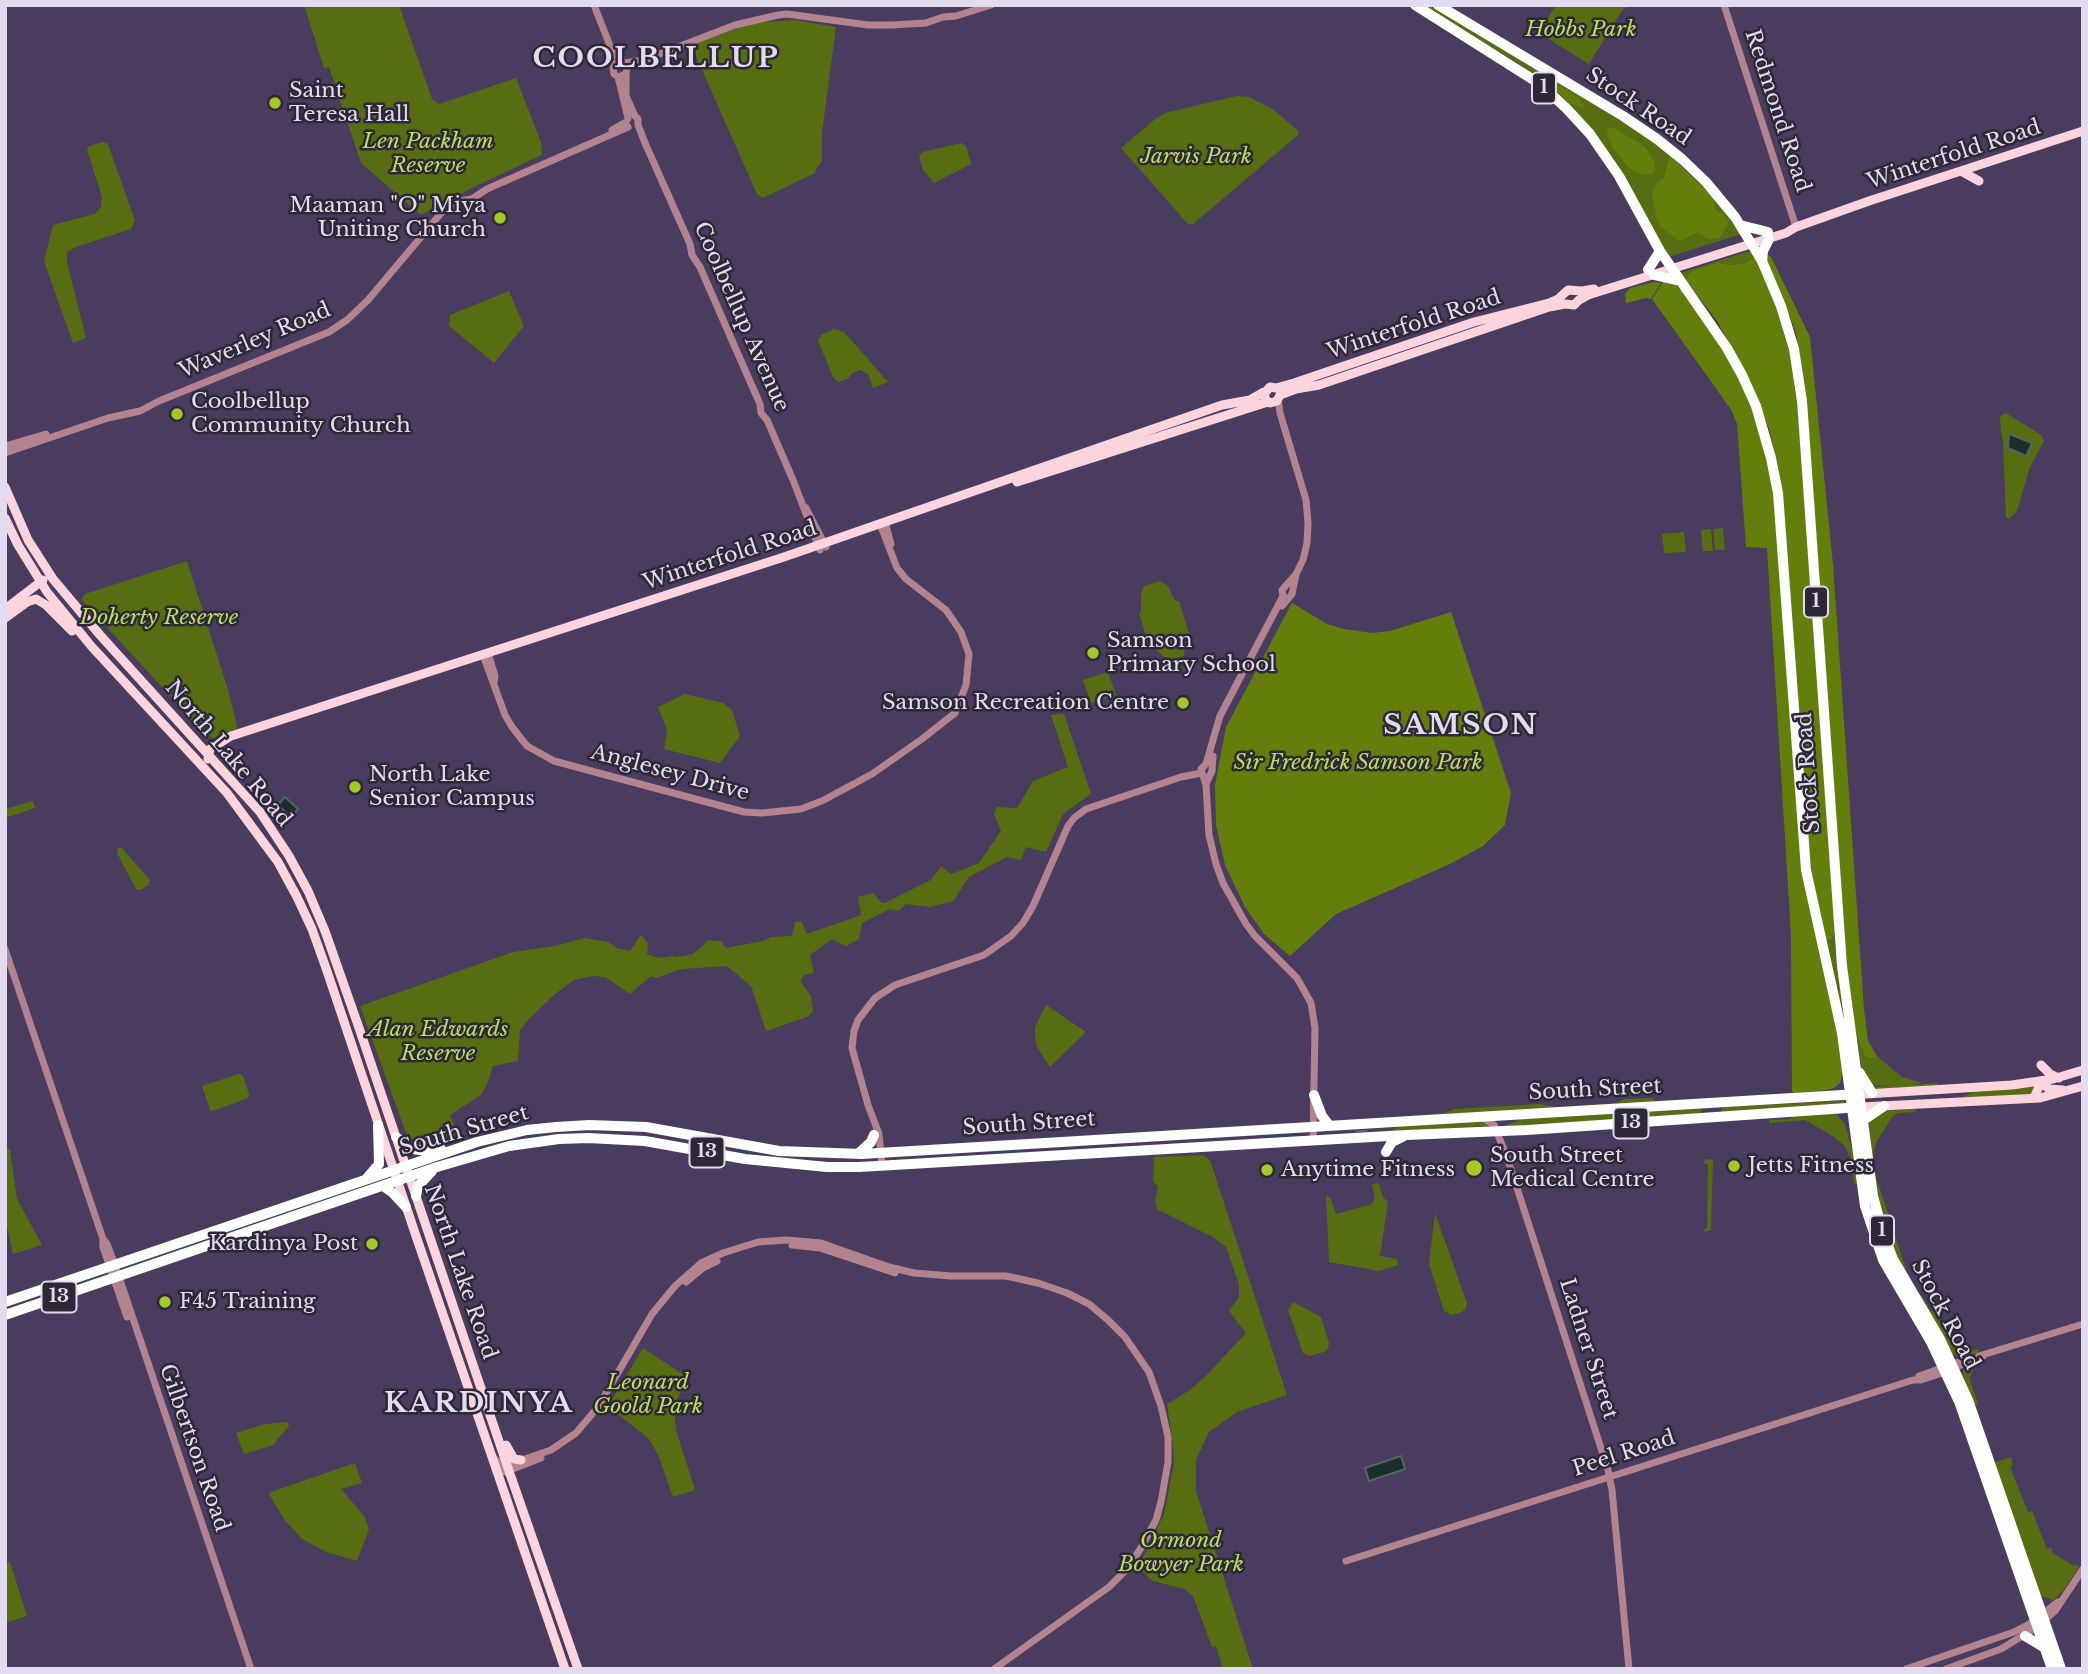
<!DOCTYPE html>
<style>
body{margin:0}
#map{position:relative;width:2088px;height:1674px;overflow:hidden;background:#4a3c5e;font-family:"Libre Baskerville",serif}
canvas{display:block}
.frame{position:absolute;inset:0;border:7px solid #e3dbef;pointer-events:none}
</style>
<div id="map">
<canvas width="2088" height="1674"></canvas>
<div class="frame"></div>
</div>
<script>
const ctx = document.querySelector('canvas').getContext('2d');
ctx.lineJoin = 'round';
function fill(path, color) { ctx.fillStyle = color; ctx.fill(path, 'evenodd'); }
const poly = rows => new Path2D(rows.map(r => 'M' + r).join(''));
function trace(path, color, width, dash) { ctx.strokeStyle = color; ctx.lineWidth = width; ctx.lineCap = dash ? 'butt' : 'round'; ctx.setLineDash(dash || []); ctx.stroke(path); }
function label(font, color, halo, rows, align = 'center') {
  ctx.font = font + ' "Libre Baskerville",serif'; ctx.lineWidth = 5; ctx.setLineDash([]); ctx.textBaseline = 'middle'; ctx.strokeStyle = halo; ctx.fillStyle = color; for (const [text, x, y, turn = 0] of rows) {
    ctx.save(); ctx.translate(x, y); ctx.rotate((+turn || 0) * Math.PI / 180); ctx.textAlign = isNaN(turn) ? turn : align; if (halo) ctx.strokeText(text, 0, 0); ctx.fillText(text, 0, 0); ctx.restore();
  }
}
const green = poly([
 [306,5,399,5,432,99,439,104,516,78,541,142,542,155,474,187,421,215,361,163,329,67,324,68,305,8],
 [1422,5,1431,5,1440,10,1657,143,1713,196,1741,234,1669,257,1628,184,1539,79,1516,62],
 [1556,5,1630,5,1623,9,1589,64,1539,33],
 [795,20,836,27,822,133,822,161,816,169,815,173,763,198,757,194,691,45,752,23],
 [1237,96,1249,97,1274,110,1299,132,1297,136,1193,224,1188,224,1121,148,1154,120,1165,113],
 [103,142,108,144,135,221,131,229,76,247,67,252,67,262,86,338,73,343,44,261,53,225,95,214,101,207,102,197,87,150,89,146],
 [961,143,966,146,971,164,934,183,923,170,919,156,923,152],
 [1746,252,1753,252,1755,256,1746,263,1728,265,1719,262,1694,270,1685,283,1680,273],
 [509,291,524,326,494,363,449,326,450,315],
 [834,329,844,332,888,382,873,388,868,374,860,370,852,373,848,379,839,382,834,379,818,341,821,335],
 [2006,413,2041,435,2044,441,2030,467,2017,511,2009,519,2006,517,2003,441,2001,432,2000,416],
 [1723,528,1725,550,1715,550,1713,529],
 [1711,529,1713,551,1703,551,1701,530],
 [1684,532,1686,552,1664,553,1662,534],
 [187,561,229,693,237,726,236,729,215,738,207,736,81,599,85,594],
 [1160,581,1168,586,1175,601,1179,601,1190,637,1186,639,1184,656,1168,661,1155,648,1150,650,1139,613,1141,612,1141,595,1144,586],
 [1108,672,1116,695,1091,703,1083,680],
 [685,694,723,703,732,710,740,736,720,763,664,749,667,730,658,707],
 [1064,714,1091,794,1063,814,1046,852,1026,847,1021,860,1007,857,969,877,953,901,930,907,906,904,898,911,890,909,862,923,859,939,846,946,832,939,810,955,814,973,804,975,800,981,811,996,813,1012,807,1017,766,1031,751,986,727,966,682,969,656,978,651,976,630,994,605,977,592,976,574,980,555,994,529,1019,520,1030,518,1061,493,1066,488,1082,481,1095,450,1115,461,1139,440,1144,420,1146,413,1143,407,1136,360,1006,513,952,555,946,585,938,608,942,617,948,630,951,641,935,648,943,647,954,659,958,672,956,677,957,693,954,702,947,707,940,721,941,726,948,763,941,771,937,792,936,795,922,801,921,807,934,861,915,858,897,873,893,882,903,885,903,931,880,941,866,951,874,979,863,1001,831,994,814,997,807,1017,808,1033,781,1068,767,1051,715],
 [33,801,35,808,5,818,5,809],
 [121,847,150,880,149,885,140,890,136,889,117,853,118,848],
 [1824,933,1834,934,1844,1023],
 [1046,1005,1086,1032,1050,1067,1037,1047,1035,1035,1035,1027],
 [1857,1037,1865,1056,1877,1056,1902,1077,1922,1083,1911,1085,1938,1083,1938,1086,1878,1090,1870,1088,1890,1085,1870,1086,1861,1065],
 [239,1074,243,1076,249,1094,248,1098,213,1111,210,1110,202,1086],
 [2036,1085,2033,1094,1965,1099,1964,1097,1975,1091],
 [1654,1098,1654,1101,1636,1104,1403,1116,1444,1113,1455,1109,1539,1104,1557,1107,1616,1103,1624,1099],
 [1839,1101,1844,1101,1845,1103,1722,1114,1721,1110,1725,1107],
 [1701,1109,1701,1115,1505,1126,1523,1118],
 [1916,1109,1915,1112,1898,1113,1892,1117,1877,1141,1873,1154,1875,1174,1906,1269,1903,1270,1895,1256,1874,1185,1868,1119,1884,1111],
 [1830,1113,1837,1115,1845,1124,1856,1165,1858,1185,1854,1183,1851,1159,1845,1146,1831,1135,1805,1120,1769,1123,1769,1122,1770,1120,1788,1119,1796,1115],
 [1483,1121,1493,1126,1388,1131,1402,1126],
 [10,1149,17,1199,42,1245,13,1254,5,1217,5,1150],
 [1203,1155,1210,1160,1287,1395,1237,1412,1209,1432,1196,1460,1196,1491,1253,1669,1223,1669,1216,1646,1212,1647,1193,1596,1185,1589,1153,1581,1138,1568,1164,1514,1174,1463,1173,1445,1167,1404,1190,1390,1206,1376,1246,1333,1229,1311,1239,1297,1239,1284,1226,1247,1213,1237,1157,1209,1155,1201,1158,1186,1153,1182,1154,1157],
 [1705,1159,1713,1160,1711,1230,1705,1232,1703,1229,1707,1229,1708,1164,1704,1164],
 [1376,1183,1379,1184,1383,1197,1388,1202,1380,1256,1397,1259,1399,1265,1379,1271,1329,1262,1326,1195,1331,1199,1336,1214,1372,1204,1375,1198,1372,1184],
 [1435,1213,1467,1303,1466,1308,1462,1312,1452,1315,1444,1311,1429,1264],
 [1921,1295,1931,1311,1935,1310,1939,1322,1943,1322,1947,1335,1956,1349,1965,1353,1976,1349,1979,1350,1978,1353,1962,1357,1952,1354,1918,1296],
 [1293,1302,1321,1317,1329,1343,1328,1349,1324,1352,1309,1356,1303,1353,1288,1310],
 [643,1348,687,1377,674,1407,676,1430,695,1490,673,1497,659,1457,649,1439,608,1406],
 [1970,1364,1974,1368,1969,1378,1978,1404,1973,1405,1962,1376,1964,1368],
 [288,1422,289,1426,273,1445,244,1454,236,1433,265,1424],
 [2011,1457,2013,1465,2010,1467,2028,1512,2032,1511,2047,1549,2052,1548,2051,1552,2074,1566,2076,1564,2079,1567,2064,1590,2051,1602,2051,1599,2039,1596,1993,1463],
 [355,1463,362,1483,341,1489,364,1516,369,1529,357,1561,326,1552,302,1539,284,1519,269,1494,271,1492],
 [10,1562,27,1616,5,1623,5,1564]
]);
const forest = poly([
 [1557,86,1561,86,1578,97,1585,108,1571,104,1557,91],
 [1613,127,1645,147,1655,163,1655,170,1652,174,1642,175,1628,167,1613,148,1607,136,1608,129],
 [1671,156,1714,198,1715,209,1727,218,1728,224,1719,238,1708,239,1697,232,1681,241,1677,240,1661,227,1657,220,1652,194,1657,183,1664,178,1669,158],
 [1767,254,1771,257,1810,337,1833,565,1864,1009,1868,1041,1877,1056,1872,1058,1865,1056,1855,1032,1841,920,1802,368,1796,333,1784,300,1766,260],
 [1755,256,1770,286,1795,371,1835,929,1834,934,1830,940,1826,938,1813,885,1806,821,1785,523,1778,466,1769,429,1753,388,1731,346,1717,321,1691,287,1685,283,1688,275,1694,270,1719,262,1728,265,1746,263],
 [1664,280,1675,283,1682,291,1735,368,1761,431,1775,495,1799,835,1832,1001,1843,1070,1840,1083,1834,1088,1827,1090,1793,1093,1792,1090,1791,935,1767,548,1746,547,1737,424,1732,411,1715,387,1652,299],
 [1654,282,1661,283,1651,299,1646,298,1626,303,1625,294,1630,288],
 [1292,603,1327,624,1344,629,1372,633,1390,631,1451,612,1511,793,1505,825,1483,846,1450,864,1336,914,1290,956,1264,934,1245,907,1225,865,1216,825,1215,785,1226,727]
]);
const water = poly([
 [2009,434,2032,443,2026,456,2008,448,2009,434],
 [285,797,298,809,291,817,278,805,285,797],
 [1401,1456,1405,1469,1369,1481,1365,1468,1401,1456]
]);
const stream = poly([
 [1356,1131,1367,1131]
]);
const minor = poly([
 [594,5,612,51,627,67,626,74,618,77,614,74,613,68,616,63,621,62],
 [1724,5,1796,227],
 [624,63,644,60,735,25,778,15,787,14,868,25,892,25,926,23,943,17,956,16,991,5],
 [626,74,626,96,635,116,638,119,638,125,645,143,690,244,692,255,700,267,745,370,760,404,761,413,767,420,793,480,820,550],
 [618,77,628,118],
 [612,130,626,122],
 [1278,399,1280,413,1306,500,1308,523,1307,543,1303,560,1296,574,1292,594,1282,606],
 [5,446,46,434],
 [5,453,108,418,140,411,159,401,329,332,347,320,368,300,442,212,459,201,472,199,487,189,628,127],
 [806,508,826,547],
 [885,522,891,544],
 [1296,574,1282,590,1283,596,1220,716,1206,764,1201,769,1206,785,1209,835,1216,864,1223,883,1246,924,1255,936,1297,978,1311,1003,1315,1028,1313,1141],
 [488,653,495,676,494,683],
 [483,655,505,715,512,727,527,746,554,761,744,812,762,813,801,809,822,801,872,774,922,739,955,713,966,685,969,654,961,632,946,610,906,579,897,568,880,524],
 [1206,784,1212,771,1213,756],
 [5,949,103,1239,107,1244,115,1265,251,1669],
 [1483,1118,1494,1125,1507,1157,1608,1470,1612,1490,1629,1669],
 [882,1166,879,1134,868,1105,852,1048,854,1031,858,1020,875,998,895,985,984,955,1011,936,1023,923,1033,906,1068,826,1074,818,1086,809,1181,777,1202,773],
 [103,1239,103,1247,127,1317],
 [792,1245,820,1248,895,1273],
 [686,1282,703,1268,717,1261],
 [1979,1356,2083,1324],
 [1919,1376,1967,1359],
 [493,1457,501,1465,507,1465,551,1450,576,1433,598,1407,652,1314,675,1286,701,1263,723,1253,758,1242,786,1240,821,1243,889,1267,914,1273,951,1276,1006,1276,1038,1283,1067,1293,1089,1304,1108,1320,1125,1337,1149,1372,1161,1406,1168,1437,1168,1462,1161,1502,1156,1520,1141,1548,1128,1568,1109,1587,994,1669],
 [496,1470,505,1472,541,1458],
 [1346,1561,1913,1380,1921,1380,1939,1374,1983,1356],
 [1906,1669,2014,1632,2028,1625,2058,1602],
 [1946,1669,2001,1649,2037,1627,2055,1611,2083,1569]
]);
const major = poly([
 [1961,171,1979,181],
 [1280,395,1296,389,1319,385,1549,307,1565,304,1574,305,1579,300,1588,295,1786,233,1796,227,1869,201,2083,131],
 [1280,395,1277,401,1270,403,1266,400,1264,394,1270,387,1276,388,1294,383,1474,322,1549,303,1558,299,1568,290,1582,291,1594,289],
 [1017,482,1268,402],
 [5,487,28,540,53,579,100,635,260,812,289,856,308,891,325,931,358,1025,509,1471,578,1669],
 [5,518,18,545,47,592,92,647,227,793,278,862,297,897,312,929,327,971,416,1236,565,1669],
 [5,609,43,580],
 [5,618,27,602,36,599,46,605,72,631],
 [208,759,210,749,231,736,784,557,1222,405,1250,400,1264,392],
 [2041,1065,2050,1074,2059,1078],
 [1866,1094,2012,1085,2053,1079,2083,1070],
 [2034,1098,2041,1082,2049,1089,2063,1090],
 [1861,1107,2040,1098,2083,1086],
 [506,1445,514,1459,521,1460]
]);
const highway = poly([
 [1415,5,1540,84,1566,108,1590,134,1619,176,1660,251,1727,348,1742,375,1756,406,1771,458,1778,493,1806,870,1842,1033,1865,1206,1883,1260,1931,1342,1960,1404,2052,1669],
 [1438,5,1623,116,1657,139,1682,159,1706,182,1735,217,1762,261,1781,306,1794,349,1802,401,1842,966,1873,1196,1883,1233,1893,1259,1940,1339,1968,1400,2061,1669],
 [1740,225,1768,232],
 [1762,261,1763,251,1769,239],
 [1648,270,1660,251],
 [1654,275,1680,281],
 [1859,1072,1872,1093],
 [1314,1095,1322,1116,1329,1125],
 [1862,1121,1884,1106],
 [396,1137,413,1149,427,1151,441,1149],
 [1386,1152,1392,1142,1404,1136],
 [858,1154,871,1142,874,1135],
 [367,1178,379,1164,378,1125],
 [383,1186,393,1193,406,1207],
 [416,1196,418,1186,432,1171],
 [5,1302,477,1142,527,1130,556,1127,589,1125,646,1127,779,1151,862,1154,1859,1094],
 [5,1315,437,1167,509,1146,559,1139,588,1138,645,1141,745,1159,827,1167,859,1167,1406,1135,1527,1130,1861,1107],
 [2025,1636,2045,1648]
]);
const markers = [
 [275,103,7,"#a2c928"],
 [500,218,7,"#a2c928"],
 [177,414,7,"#a2c928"],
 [1093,653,7,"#a2c928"],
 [1183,703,7,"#a2c928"],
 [355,787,7,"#a2c928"],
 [1734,1166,7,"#a2c928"],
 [1474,1168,9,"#a2c928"],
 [1267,1170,7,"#a2c928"],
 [372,1244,7,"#a2c928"],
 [165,1302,7,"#a2c928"]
];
const shields = [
 [1544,88,24],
 [1816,602,24],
 [1631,1123,35],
 [707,1152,35],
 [1882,1231,24],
 [59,1297,35]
];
const shieldNames = [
 ["1",1544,88],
 ["1",1816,602],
 ["13",1631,1123],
 ["13",707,1152],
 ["1",1882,1231],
 ["13",59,1297]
];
const parkNames = [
 ["Hobbs Park",1581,30],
 ["Len Packham",428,142],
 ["Reserve",428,166],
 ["Jarvis Park",1196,157],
 ["Doherty Reserve",159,618],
 ["Sir Fredrick Samson Park",1358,763],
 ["Alan Edwards",438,1030],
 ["Reserve",438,1054],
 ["Leonard",648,1383],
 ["Goold Park",648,1407],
 ["Ormond",1181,1541],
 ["Bowyer Park",1181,1565]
];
const poiNames = [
 ["Saint",289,91],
 ["Teresa Hall",289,115],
 ["Maaman \"O\" Miya",486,206,"right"],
 ["Uniting Church",486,230,"right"],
 ["Coolbellup",191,402],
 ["Community Church",191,426],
 ["Samson",1107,641],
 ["Primary School",1107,665],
 ["Samson Recreation Centre",1169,703,"right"],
 ["North Lake",369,775],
 ["Senior Campus",369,799],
 ["South Street",1490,1156],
 ["Medical Centre",1490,1180],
 ["Jetts Fitness",1748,1166],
 ["Anytime Fitness",1281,1170],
 ["Kardinya Post",358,1244,"right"],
 ["F45 Training",179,1302]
];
const streetNames = [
 ["Stock Road",1638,107,34],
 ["Redmond Road",1777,111,72],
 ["Winterfold Road",1954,155,-18],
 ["Coolbellup Avenue",741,317,66],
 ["Winterfold Road",1414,325,-18],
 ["Waverley Road",255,341,-23],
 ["Winterfold Road",730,556,-18],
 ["North Lake Road",228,754,50],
 ["Anglesey Drive",670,773,15],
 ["Stock Road",1809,773,-94],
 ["South Street",1595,1090,-3],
 ["South Street",1029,1124,-4],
 ["South Street",464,1131,-16],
 ["North Lake Road",460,1272,71],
 ["Stock Road",1945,1315,62],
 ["Ladner Street",1588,1349,72],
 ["Gilbertson Road",194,1448,71],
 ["Peel Road",1624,1454,-18]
];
const districtNames = [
 ["COOLBELLUP",656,59],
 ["SAMSON",1461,726],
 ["KARDINYA",479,1404]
];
fill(green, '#566d11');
fill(forest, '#647e0b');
fill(water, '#1a2e2a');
trace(water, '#566265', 2);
trace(stream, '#566265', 2);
trace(minor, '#b3848f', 7);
trace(major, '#fbd4dd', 9);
trace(highway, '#fefefe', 10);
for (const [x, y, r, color] of markers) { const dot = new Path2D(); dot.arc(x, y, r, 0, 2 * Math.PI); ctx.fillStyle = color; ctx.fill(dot); trace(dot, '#2d2736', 2.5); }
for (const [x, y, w] of shields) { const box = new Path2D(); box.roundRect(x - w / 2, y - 15.5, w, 31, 5); ctx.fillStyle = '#2d2736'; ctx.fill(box); trace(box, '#e3dbef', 2); }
label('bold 19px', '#e3dbef', null, shieldNames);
label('italic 21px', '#bbdf5d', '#2d2736', parkNames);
label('21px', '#e3dbef', '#2d2736', poiNames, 'left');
label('21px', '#e3dbef', '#2d2736', streetNames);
ctx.letterSpacing = '2px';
label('bold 28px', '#e3dbef', '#2d2736', districtNames);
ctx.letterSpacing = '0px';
</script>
